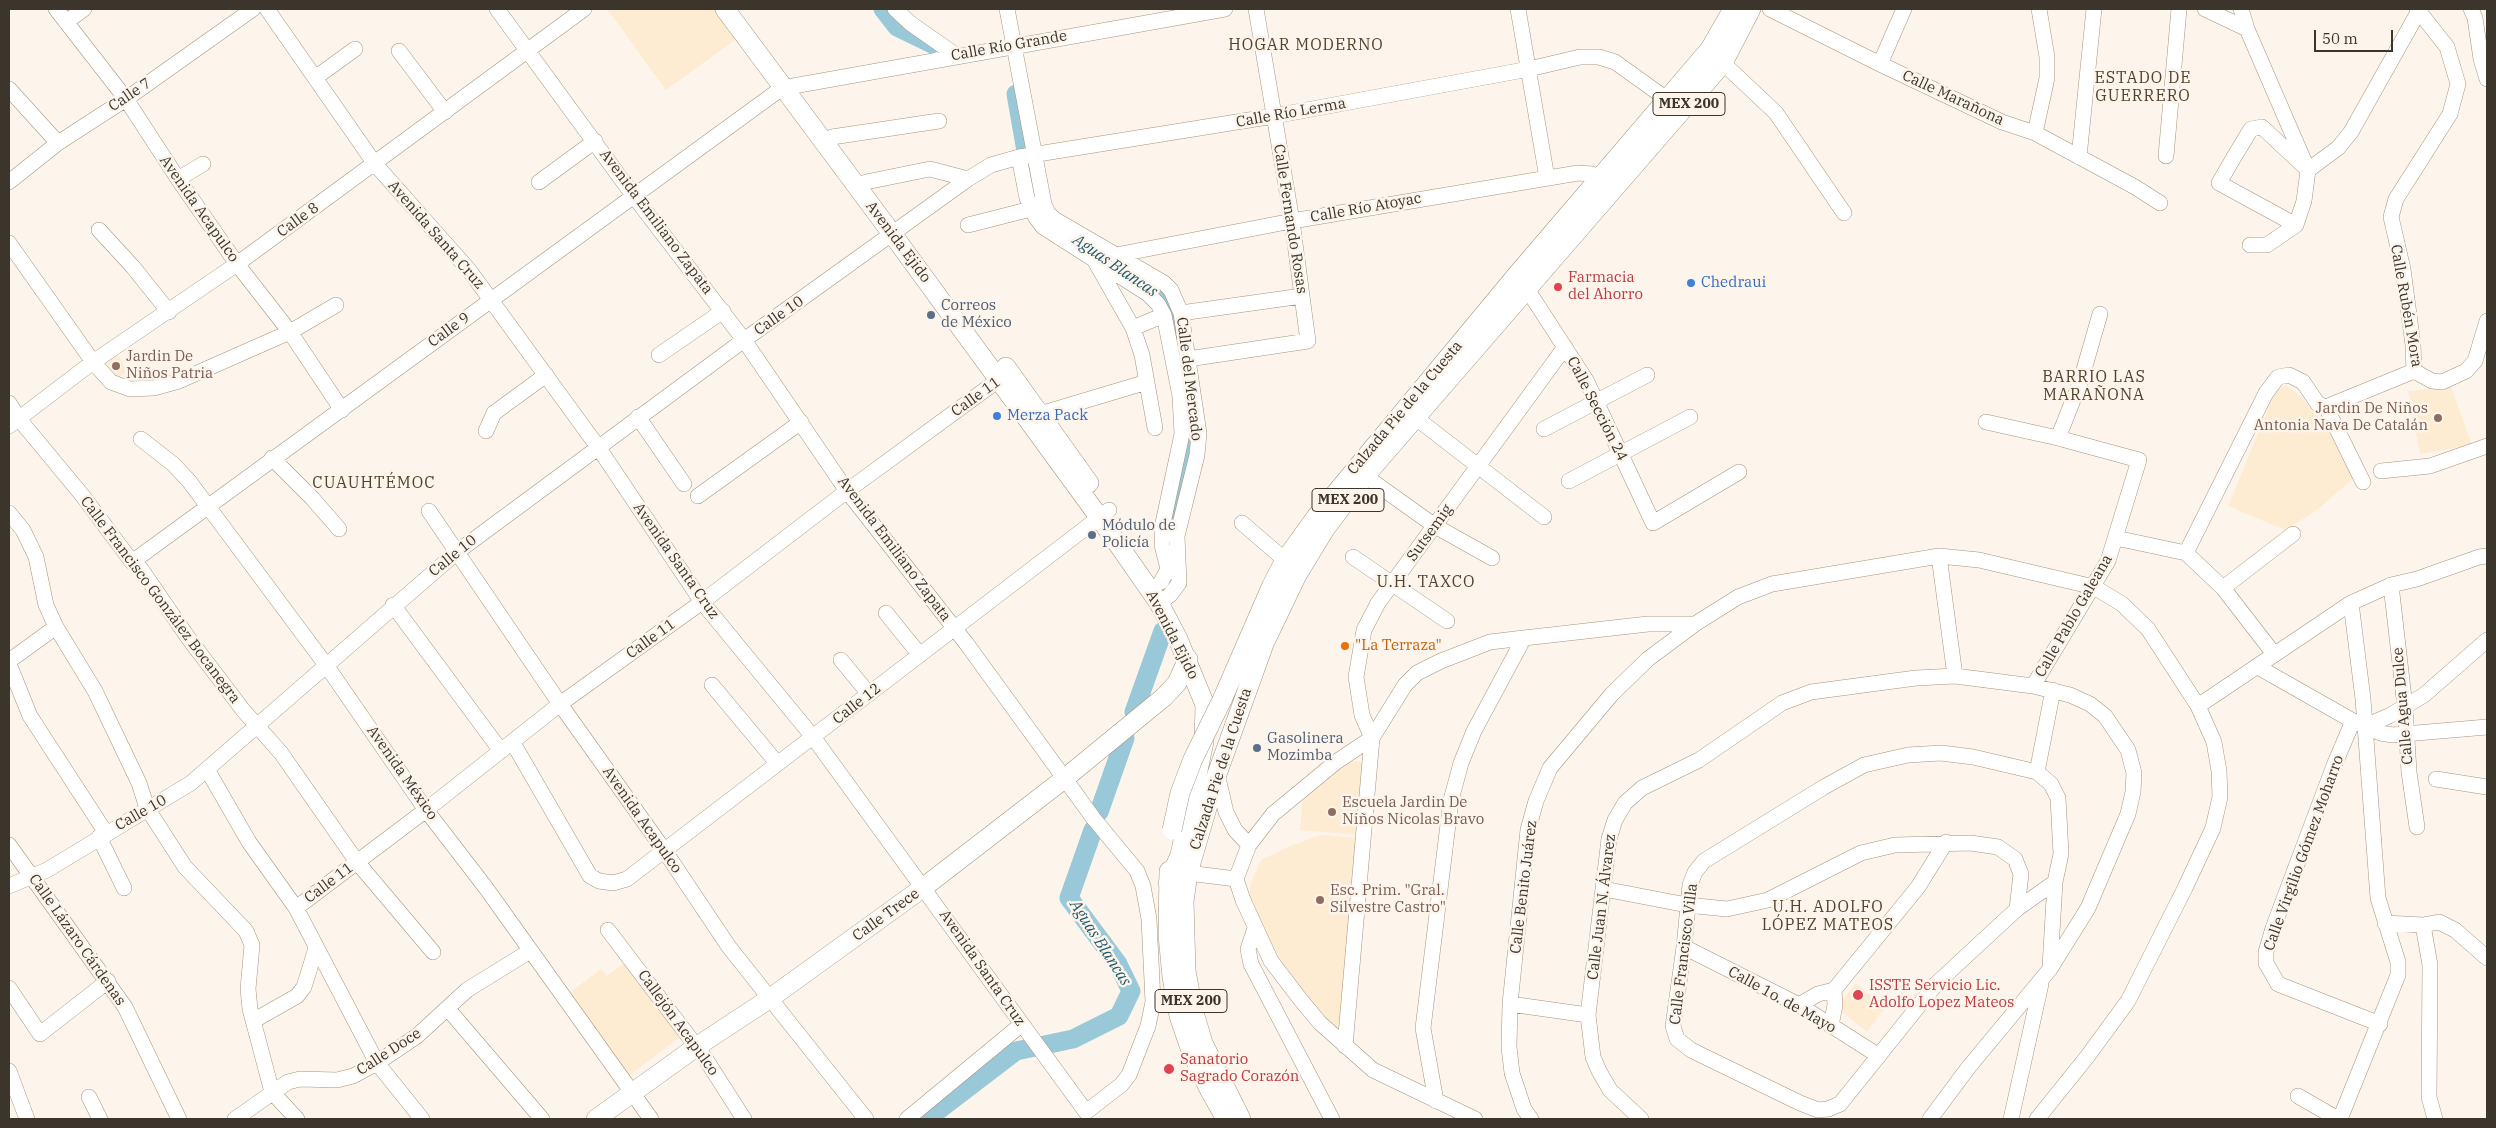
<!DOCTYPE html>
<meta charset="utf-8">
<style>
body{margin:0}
#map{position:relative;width:2496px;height:1128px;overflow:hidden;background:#fdf5ec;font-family:"IBM Plex Serif",serif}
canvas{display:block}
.frame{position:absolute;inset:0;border:10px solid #3b352b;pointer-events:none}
.scale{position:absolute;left:2314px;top:30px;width:79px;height:22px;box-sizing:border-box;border:2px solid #3b352b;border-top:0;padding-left:6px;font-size:15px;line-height:18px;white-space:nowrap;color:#3b352b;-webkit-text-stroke:4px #fdf5ec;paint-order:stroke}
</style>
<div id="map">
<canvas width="2496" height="1128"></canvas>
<div class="frame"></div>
<div class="scale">50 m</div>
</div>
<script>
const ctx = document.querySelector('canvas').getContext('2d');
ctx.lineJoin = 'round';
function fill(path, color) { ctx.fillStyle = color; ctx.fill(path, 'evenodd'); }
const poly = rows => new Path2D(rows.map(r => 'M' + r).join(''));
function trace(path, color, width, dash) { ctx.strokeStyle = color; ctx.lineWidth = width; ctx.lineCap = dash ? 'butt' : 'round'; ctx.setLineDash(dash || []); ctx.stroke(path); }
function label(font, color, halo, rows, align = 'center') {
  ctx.font = font + ' "IBM Plex Serif",serif'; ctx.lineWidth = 5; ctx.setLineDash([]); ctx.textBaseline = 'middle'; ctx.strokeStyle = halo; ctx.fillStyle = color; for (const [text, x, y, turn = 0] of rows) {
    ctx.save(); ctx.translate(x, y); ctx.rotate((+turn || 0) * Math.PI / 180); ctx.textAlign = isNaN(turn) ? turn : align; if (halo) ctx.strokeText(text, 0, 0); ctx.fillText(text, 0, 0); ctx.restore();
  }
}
const built = poly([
 [607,9,718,9,739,37,666,90],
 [116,350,127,372,118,378,102,359],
 [2286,385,2300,396,2324,423,2355,477,2317,510,2285,530,2228,506,2276,390],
 [2451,387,2472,445,2420,454,2408,391],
 [1346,761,1367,762,1360,835,1300,830,1303,794],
 [1320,835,1360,838,1341,1038,1281,964,1249,901,1251,883,1261,860,1288,847],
 [624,963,680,1037,625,1079,563,998,601,969,607,976],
 [1856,983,1884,1008,1867,1032,1837,1008]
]);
const river = poly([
 [883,9,897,27,932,44],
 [1016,94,1029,168,1038,210,1041,213],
 [1083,244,1155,289,1170,307,1176,338],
 [1171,549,1173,520,1191,450,1187,410],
 [1134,712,1163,631],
 [1099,812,1125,738],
 [927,1119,1016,1051,1073,1039,1119,1016,1131,991,1118,964,1069,898,1093,830]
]);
const minor = poly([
 [56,9,126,99,178,179,237,264,290,332,342,410],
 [267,9,375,164,469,270,598,447,702,602,813,737,1086,1112],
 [497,9,633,195,744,340,847,491,966,643,1094,819,1137,871,1143,886,1149,919,1153,1002,1148,1026,1129,1075,1121,1085,1086,1112],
 [895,9,910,23,957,56],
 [1007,9,1044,204,1048,213,1054,219,1164,283,1171,290,1181,313,1199,433,1197,455,1177,536,1179,583,1170,595,1159,603],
 [1518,9,1547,178],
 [1770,9,1880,64,2002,122,2035,133,2135,187,2160,203],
 [2205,9,2247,29],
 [2241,9,2247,29,2308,170,2304,201,2296,225,2267,245,2250,245],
 [2471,9,2475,18,2481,59,2487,79],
 [66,22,84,9],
 [399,51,445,112],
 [1723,63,1776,113,1844,213],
 [1880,64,1904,9],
 [315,78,355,49],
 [9,89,58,143],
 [2035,133,2047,78,2047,57,2039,9],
 [832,137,939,121],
 [2166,156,2179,9],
 [1019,157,1027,198,1036,218,1043,227,1148,294,1158,304,1164,315,1180,396,1182,434,1163,523,1162,545,1168,569,1161,582],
 [2079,157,2094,9],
 [178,179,203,164],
 [9,182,58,143,126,99,253,9],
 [539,182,595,141],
 [866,182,930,169,968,179],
 [968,225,1031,209],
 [2296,225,2219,183,2234,157,2251,129,2262,127,2308,170,2338,148,2351,132,2420,9],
 [99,230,133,267,169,312],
 [9,243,93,362,111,382,130,389,154,388,179,381,290,332,336,305],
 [1116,255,1292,221,1578,173,1592,174,1608,185],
 [1096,263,1133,328,1142,355,1155,428],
 [1520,283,1527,289,1586,380,1653,523,1739,472],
 [1181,313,1302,296],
 [1133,328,1164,315],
 [659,355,723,311],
 [1188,359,1308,341,1292,221,1256,9],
 [2414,371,2413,345,2403,269,2391,217,2396,199,2450,114,2458,84,2447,47,2417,9],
 [2414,371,2432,381,2442,382,2466,371,2475,361,2487,321],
 [9,403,19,419,82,495,132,562,141,569,189,639,243,710,281,753,357,862,433,952],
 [2326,407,2363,482],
 [638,417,684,484],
 [1416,418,1544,517],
 [1032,419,1040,414,1147,382],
 [1986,422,2058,438,2139,460,2108,561,2033,686],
 [9,426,93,362,237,264,584,9],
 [1544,429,1647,375],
 [486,431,494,413,546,375],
 [2058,438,2081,380,2100,314],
 [141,439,173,464,189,481,326,665,426,810,486,888,651,1119],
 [272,458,312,498,339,529],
 [2381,471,2430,466,2487,446],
 [1365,476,1435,526,1492,558],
 [1569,481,1690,417],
 [698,496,801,422],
 [429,511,560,704,664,850,729,947,866,1119],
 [9,513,23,530,36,557,46,605,56,627,95,691,139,783,147,808,185,867,246,931,252,945,248,989,250,1009,272,1092,297,1119],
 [1242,523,1285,560],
 [2116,538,2186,553,2223,588,2274,654],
 [2186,553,2266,393,2278,377,2289,375,2303,382,2318,404,2326,407,2414,371],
 [1939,556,1955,676],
 [1353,557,1447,621],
 [132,562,782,88,1225,9],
 [2391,585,2405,707,2409,772,2417,827],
 [2223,588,2293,534],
 [393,605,501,751],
 [886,613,920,655],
 [841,660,869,694],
 [9,661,56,627],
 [9,664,30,716,106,833],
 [2258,667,2353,721,2380,733,2393,735,2487,727],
 [712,685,777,763],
 [2198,706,2351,603,2391,585,2417,579,2479,557,2487,556],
 [2353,721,2335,763,2273,928,2266,952,2266,963,2278,984,2380,1024],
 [2365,726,2389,716,2424,695,2487,640],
 [1372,738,1362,715,1356,677,1364,630,1378,603,1565,347],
 [513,743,590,876,599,881,613,883,627,879,1109,510],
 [208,771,249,842,296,908,377,1063,422,1119],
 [2037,772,2053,690],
 [1217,774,1226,812,1235,830,1249,845],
 [2436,779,2487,787],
 [99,837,124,888],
 [9,845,125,1007,179,1119],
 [1188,873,1236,879],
 [9,886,47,870,191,783,457,552,744,340,968,179,991,165,1019,157,1274,116,1529,69,1580,57,1599,57,1615,62,1675,105],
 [1604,889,1687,905,1727,909,1768,900,1861,853,1895,845,1970,843,1998,847,2015,859,2021,874,2017,909],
 [296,908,426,810,560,704,702,602,847,491,1008,373],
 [2385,923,2423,925,2439,922,2455,930,2487,958],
 [2423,925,2430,965,2429,1097,2435,1119],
 [1255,928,1248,949,1251,964,1332,1119],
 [608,930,705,1058,744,1119],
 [1684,947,1799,1005,1879,1056],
 [2050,967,2055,882,2061,854,2058,798,2051,784,2037,772,1973,757,1941,753,1908,755,1864,765,1824,787,1704,861,1695,872,1690,885,1684,947,1673,1026,1677,1039,1691,1050,1800,1103,1818,1110,1828,1109,1840,1104,1937,983,2017,909,2055,882],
 [9,988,40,1034,108,981],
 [1510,1004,1588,1015],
 [1799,1005,1818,994,1834,990,1918,887,1946,842],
 [448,1009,542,1119],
 [253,1021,297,996,304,987,316,948],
 [1831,1026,1835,1005,1834,990],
 [1345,1046,1372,738],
 [9,1071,27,1119],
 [2298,1096,2338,1119],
 [89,1097,100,1119],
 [1436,1101,1423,1028,1451,800,1461,763,1474,731,1524,638],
 [235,1119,288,1082,300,1079,337,1080,353,1076,377,1063,417,1036,467,990,530,951],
 [907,1119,1022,1024],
 [1475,1119,1373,1070,1320,1023,1300,999,1271,961,1243,900,1236,879,1249,845,1273,814,1336,762,1372,738,1405,685,1417,673,1441,661,1490,642,1524,638,1648,624,1695,624],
 [1531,1119,1524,1109,1512,1073,1509,1047,1510,1004,1528,830,1536,801,1550,768,1612,694,1648,659,1695,624,1738,597,1772,584,1939,556,1979,560,2094,587,2122,604,2148,629,2198,706,2214,742,2219,771,2220,797,2213,828,2185,888,2128,1001,2087,1057,2037,1119],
 [1641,1119,1610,1090,1599,1071,1593,1057,1588,1015,1609,839,1615,820,1625,803,1642,788,1699,760,1782,703,1811,692,1916,678,1955,676,2033,686,2070,695,2090,704,2105,716,2128,750,2134,773,2133,792,2128,814,2088,908,2050,969,1968,1068,1930,1119],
 [2011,1119,2041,984],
 [2340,1119,2398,975,2398,962,2378,898,2363,699,2351,603]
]);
const major = poly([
 [725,9,893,235,1099,517,1159,603,1178,639,1205,705,1204,742,1180,855,1168,883],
 [1006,367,1089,483],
 [1222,700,1272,585,1285,560,1316,517,1515,277,1710,49,1733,9],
 [1169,871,1168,935,1172,977,1179,1016,1191,1051,1209,1089,1226,1119],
 [596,1119,696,1047,769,999,924,887,1064,779,1164,697,1177,683,1188,659],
 [1241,1119,1203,1043,1193,1009,1186,971,1184,901,1188,873,1217,774,1264,644,1297,575,1325,529,1365,476,1723,63,1751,9]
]);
const majorBridge = poly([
 [1172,830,1180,793,1193,759,1222,700]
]);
const markers = [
 [1691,283,5,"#3f7fe0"],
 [1558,287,5,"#e0444e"],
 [931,315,5,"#5c6f8a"],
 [116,366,5,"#8d6e63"],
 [997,416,5,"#3f7fe0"],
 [2438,418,5,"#8d6e63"],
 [1092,535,5,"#5c6f8a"],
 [1345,646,5,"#e8710a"],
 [1257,748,5,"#5c6f8a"],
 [1332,812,5,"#8d6e63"],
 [1320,900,5,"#8d6e63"],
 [1858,995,6,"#e0444e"],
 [1169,1069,6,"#e0444e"]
];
const shields = [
 [1689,104,72],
 [1348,500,72],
 [1191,1001,72]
];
const shieldNames = [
 ["MEX 200",1689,104],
 ["MEX 200",1348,500],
 ["MEX 200",1191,1001]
];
const streetNames = [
 ["Calle Río Grande",1009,46,-10],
 ["Calle 7",130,95,-34],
 ["Calle Marañona",1953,98,25],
 ["Calle Río Lerma",1291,113,-10],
 ["Calle Río Atoyac",1366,208,-10],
 ["Avenida Acapulco",199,209,55],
 ["Calle Fernando Rosas",1290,219,81],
 ["Calle 8",298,220,-36],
 ["Avenida Emiliano Zapata",656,222,53],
 ["Avenida Santa Cruz",436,235,49],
 ["Avenida Ejido",898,242,53],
 ["Calle Rubén Mora",2406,306,80],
 ["Calle 10",779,316,-35],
 ["Calle 9",449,330,-36],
 ["Calle del Mercado",1189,379,83],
 ["Calle 11",976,397,-36],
 ["Calzada Pie de la Cuesta",1405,408,-50],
 ["Calle Sección 24",1597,409,63],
 ["Sutsemig",1430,533,-54],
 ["Avenida Emiliano Zapata",894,549,53],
 ["Calle 10",453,556,-39],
 ["Avenida Santa Cruz",676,561,55],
 ["Calle Francisco González Bocanegra",160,600,53],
 ["Calle Pablo Galeana",2074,616,-60],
 ["Avenida Ejido",1172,635,63],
 ["Calle 11",651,639,-36],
 ["Calle 12",857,704,-38],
 ["Calle Agua Dulce",2403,706,-95],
 ["Calzada Pie de la Cuesta",1221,769,-72],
 ["Avenida México",402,773,55],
 ["Calle 10",141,813,-30],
 ["Avenida Acapulco",642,820,55],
 ["Calle Virgilio Gómez Moharro",2304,853,-70],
 ["Calle 11",329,883,-37],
 ["Calle Benito Juárez",1524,887,-83],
 ["Calle Juan N. Álvarez",1602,907,-83],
 ["Calle Trece",886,915,-36],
 ["Calle Lázaro Cárdenas",77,940,55],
 ["Calle Francisco Villa",1684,954,-83],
 ["Avenida Santa Cruz",982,968,55],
 ["Calle 1o. de Mayo",1782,1000,29],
 ["Callejón Acapulco",678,1023,54],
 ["Calle Doce",389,1052,-33]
];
const healthNames = [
 ["Farmacia",1568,278],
 ["del Ahorro",1568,295],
 ["ISSTE Servicio Lic.",1869,986],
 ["Adolfo Lopez Mateos",1869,1003],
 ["Sanatorio",1180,1060],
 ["Sagrado Corazón",1180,1077]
];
const shopNames = [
 ["Chedraui",1701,283],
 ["Merza Pack",1007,416]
];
const serviceNames = [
 ["Correos",941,306],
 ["de México",941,323],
 ["Módulo de",1102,526],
 ["Policía",1102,543],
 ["Gasolinera",1267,739],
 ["Mozimba",1267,756]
];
const educationNames = [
 ["Jardin De",126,357],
 ["Niños Patria",126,374],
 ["Jardin De Niños",2428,409,"right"],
 ["Antonia Nava De Catalán",2428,426,"right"],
 ["Escuela Jardin De",1342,803],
 ["Niños Nicolas Bravo",1342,820],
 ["Esc. Prim. \"Gral.",1330,891],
 ["Silvestre Castro\"",1330,908]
];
const foodNames = [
 ["\"La Terraza\"",1355,646]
];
const neighbourhoodNames = [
 ["HOGAR MODERNO",1306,45],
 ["ESTADO DE",2143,78],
 ["GUERRERO",2143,96],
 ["BARRIO LAS",2094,377],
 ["MARAÑONA",2094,395],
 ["CUAUHTÉMOC",374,483],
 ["U.H. TAXCO",1426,582],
 ["U.H. ADOLFO",1828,907],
 ["LÓPEZ MATEOS",1828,925]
];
const waterNames = [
 ["Aguas Blancas",1115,266,34],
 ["Aguas Blancas",1100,943,57]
];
fill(built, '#fdebd2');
trace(river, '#99c8d8', 19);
trace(minor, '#a4947e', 16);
trace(major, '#a4947e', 20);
trace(minor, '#fff', 15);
trace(major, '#fff', 19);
trace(majorBridge, '#a4947e', 20, []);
trace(majorBridge, '#fff', 19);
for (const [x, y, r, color] of markers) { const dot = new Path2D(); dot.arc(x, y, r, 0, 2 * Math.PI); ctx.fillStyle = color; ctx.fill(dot); trace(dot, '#fdf5ec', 2); }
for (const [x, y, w] of shields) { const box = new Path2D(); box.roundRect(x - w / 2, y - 11.5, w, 23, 4); ctx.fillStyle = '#fdf5ec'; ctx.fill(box); trace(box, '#3b352b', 1); }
label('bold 14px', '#3b352b', null, shieldNames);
label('15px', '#3b352b', '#fdf5ec', streetNames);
label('15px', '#be3a42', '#fdf5ec', healthNames, 'left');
label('15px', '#366cbe', '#fdf5ec', shopNames, 'left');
label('15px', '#4e5e75', '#fdf5ec', serviceNames, 'left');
label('15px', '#785e54', '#fdf5ec', educationNames, 'left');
label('15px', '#c56008', '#fdf5ec', foodNames, 'left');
ctx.letterSpacing = '1px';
label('16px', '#52432f', '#fdf5ec', neighbourhoodNames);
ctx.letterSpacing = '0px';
label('italic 16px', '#1d5a6c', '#fdf5ec', waterNames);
</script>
